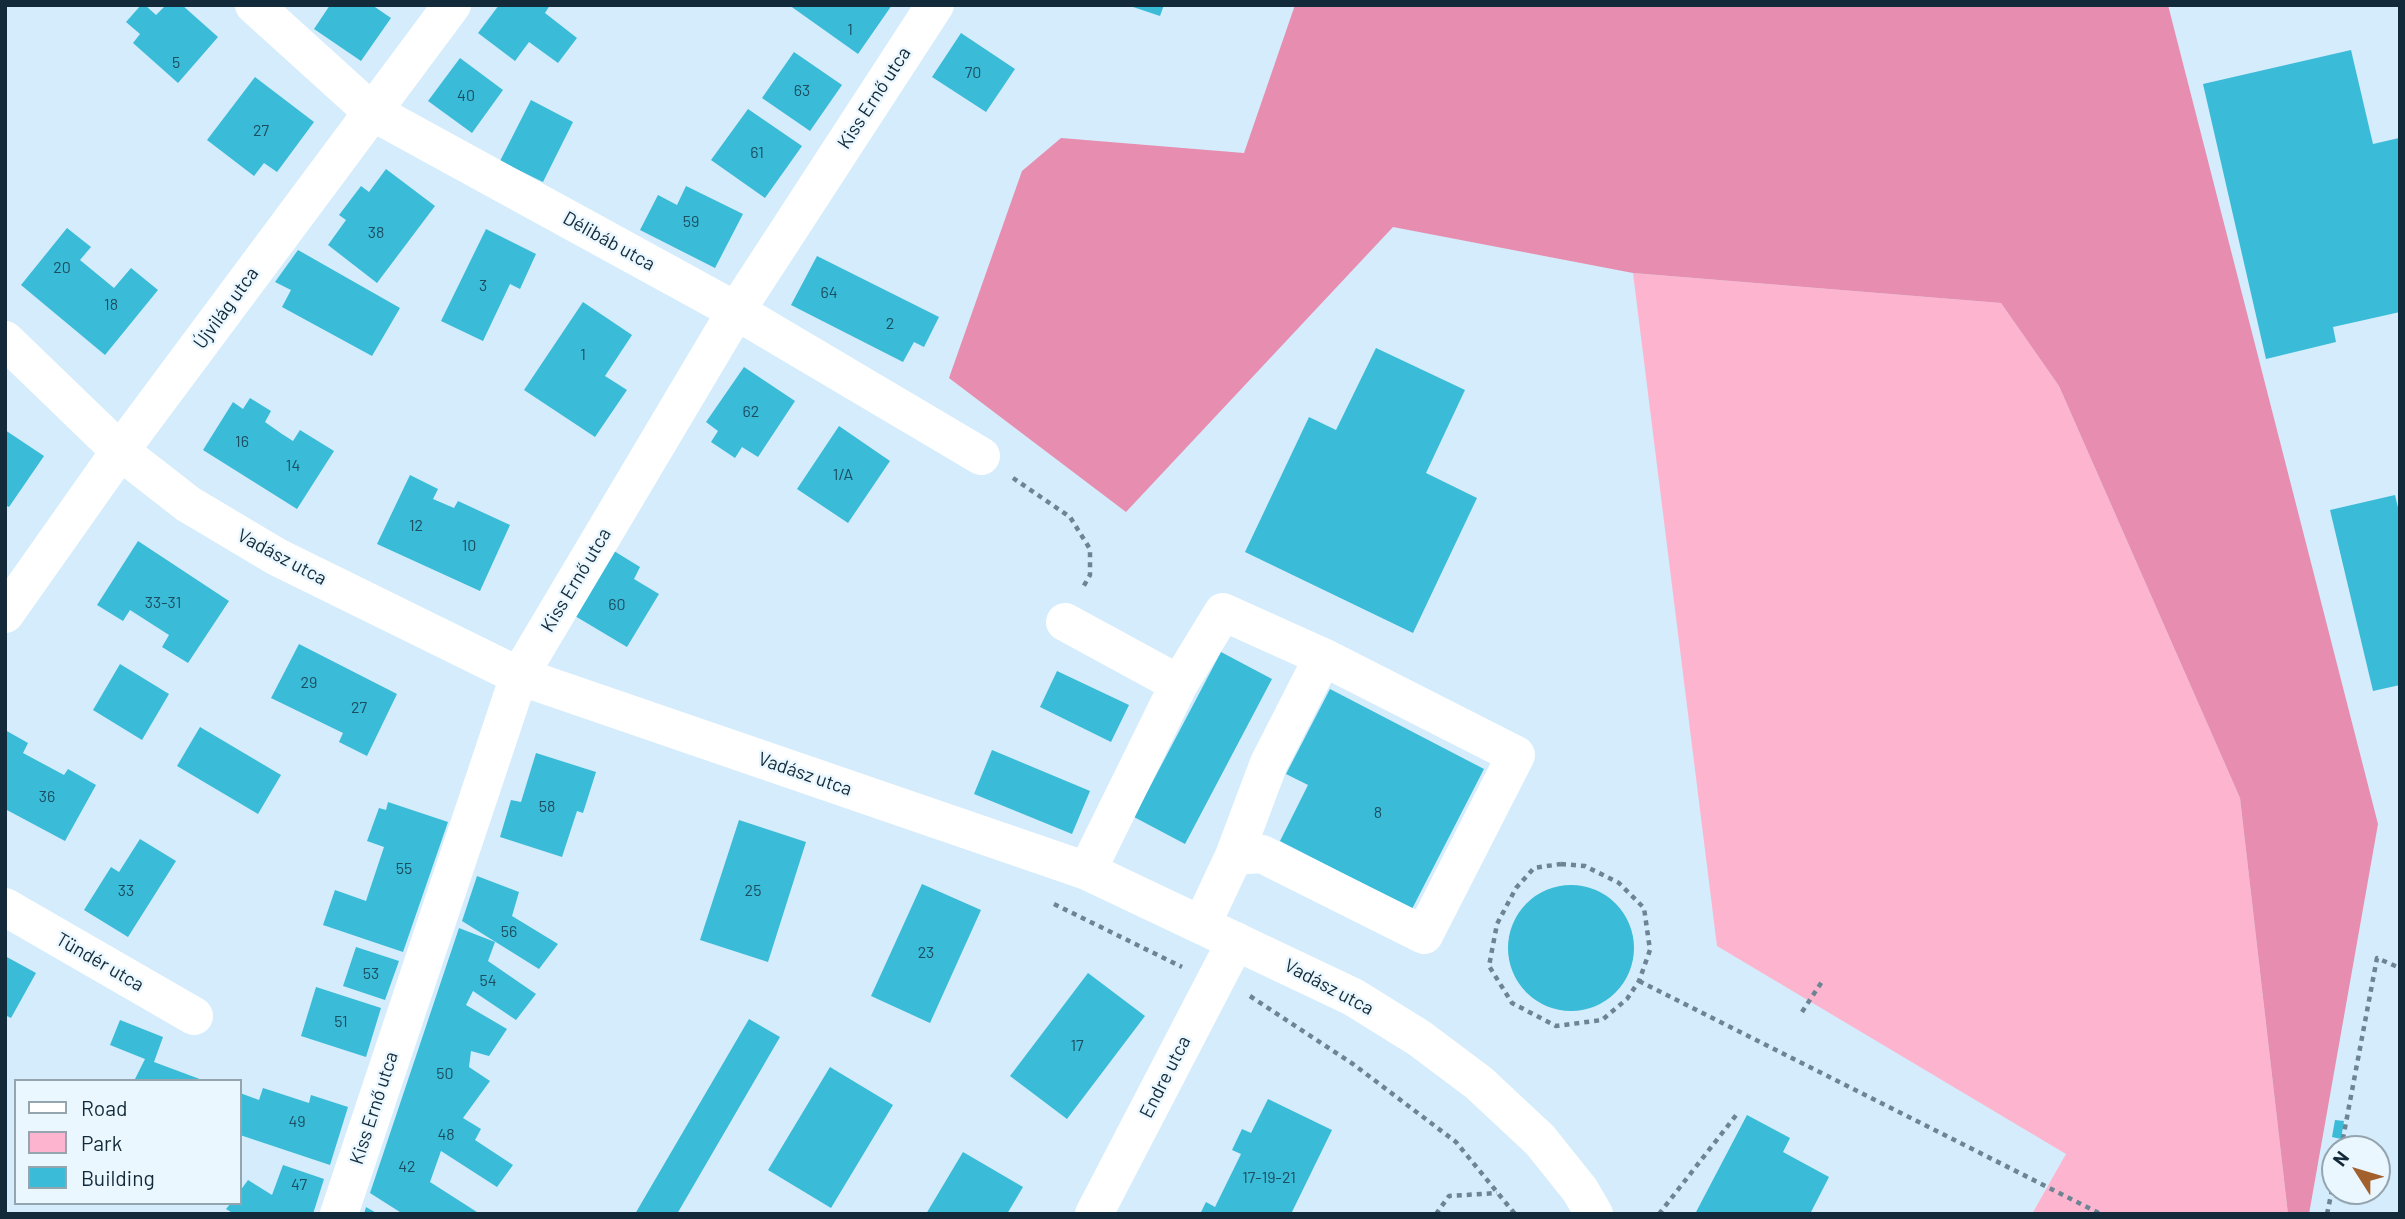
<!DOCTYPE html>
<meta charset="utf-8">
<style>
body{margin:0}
#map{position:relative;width:2405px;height:1219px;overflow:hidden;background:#d4ecfb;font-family:Barlow,sans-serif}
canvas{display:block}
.frame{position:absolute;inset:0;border:7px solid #122a39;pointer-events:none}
.legend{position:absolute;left:14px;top:1079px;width:228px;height:126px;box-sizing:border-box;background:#ebf7ff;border:2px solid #94a5b0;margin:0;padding:9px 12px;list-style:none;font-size:21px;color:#122a39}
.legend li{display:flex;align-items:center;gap:14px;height:35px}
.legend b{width:35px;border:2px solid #94a5b0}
.north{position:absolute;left:2321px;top:1135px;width:70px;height:70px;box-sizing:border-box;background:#ebf7ff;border:2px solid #94a5b0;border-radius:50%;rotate:307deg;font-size:19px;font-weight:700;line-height:28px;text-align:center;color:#122a39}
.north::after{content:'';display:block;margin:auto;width:24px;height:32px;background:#a2602c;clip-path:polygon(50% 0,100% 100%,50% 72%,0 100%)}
</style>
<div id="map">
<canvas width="2405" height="1219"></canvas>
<div class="frame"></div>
<ul class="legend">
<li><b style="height:9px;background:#fff"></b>Road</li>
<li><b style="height:19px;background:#fdb5cf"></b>Park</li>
<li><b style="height:19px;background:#3abbd8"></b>Building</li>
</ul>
<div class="north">N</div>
</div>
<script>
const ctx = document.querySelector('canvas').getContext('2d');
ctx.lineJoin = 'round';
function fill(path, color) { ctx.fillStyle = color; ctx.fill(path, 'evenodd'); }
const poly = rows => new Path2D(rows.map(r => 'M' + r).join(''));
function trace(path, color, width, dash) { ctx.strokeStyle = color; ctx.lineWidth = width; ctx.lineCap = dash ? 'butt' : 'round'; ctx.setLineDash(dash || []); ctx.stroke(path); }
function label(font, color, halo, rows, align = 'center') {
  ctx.font = font + ' Barlow,sans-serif'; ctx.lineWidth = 5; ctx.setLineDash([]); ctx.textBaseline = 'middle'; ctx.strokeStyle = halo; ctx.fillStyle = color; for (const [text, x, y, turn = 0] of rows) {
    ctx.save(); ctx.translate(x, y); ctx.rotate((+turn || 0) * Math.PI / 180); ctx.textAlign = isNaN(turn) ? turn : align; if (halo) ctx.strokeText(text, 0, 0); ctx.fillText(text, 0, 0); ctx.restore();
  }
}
const green = poly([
 [1633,273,2001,303,2059,386,2240,798,2288,1214,2032,1214,2066,1154,1717,946]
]);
const forest = poly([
 [1295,5,2168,5,2378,824,2309,1214,2288,1214,2240,798,2059,386,2001,303,1633,273,1393,227,1126,512,949,378,1022,171,1061,138,1244,153]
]);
const building = poly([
 [141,5,145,5,156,15,166,5,182,5,218,37,178,83,133,43,140,34,126,22],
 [330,5,372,5,391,18,361,61,314,29],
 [499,5,550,5,545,13,577,38,558,63,529,42,515,61,478,33],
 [789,5,892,5,858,54],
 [1127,5,1164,5,1160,16],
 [961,33,1015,69,986,112,932,77],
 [2351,50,2373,144,2399,138,2400,140,2400,312,2333,327,2336,342,2266,359,2203,84],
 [794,52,842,85,810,131,762,98],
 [460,58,503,90,472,133,428,101],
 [255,77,314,122,277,172,264,163,254,176,207,140],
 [531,100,573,122,543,182,500,161],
 [748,109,802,146,765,198,711,160],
 [386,169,435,206,377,283,328,245,346,220,339,215,361,186,369,192],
 [686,186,743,214,715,268,640,230,658,195,677,205],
 [67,228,91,247,80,260,114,288,131,268,158,290,105,355,21,285],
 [486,229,536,254,520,289,510,284,483,341,441,321],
 [298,250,400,308,372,356,282,307,291,290,275,282],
 [817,256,939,317,924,347,914,342,903,362,791,305],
 [583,302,632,335,605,376,627,390,595,437,524,390],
 [1376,348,1465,390,1426,473,1477,498,1413,633,1245,552,1309,417,1336,430],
 [744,367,795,401,758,457,742,447,735,458,711,442,718,431,706,422],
 [250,398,271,411,265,422,282,434,293,441,300,430,334,451,297,509,203,450,233,402,243,409],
 [839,426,890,461,848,523,797,489],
 [5,430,44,456,9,507,5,505],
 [410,475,438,489,433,499,454,508,458,501,510,525,480,591,377,544],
 [2395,495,2400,516,2400,685,2373,691,2330,510],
 [138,541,229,601,188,663,162,647,169,635,130,610,123,621,97,605],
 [614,551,640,567,634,579,659,594,627,647,575,616],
 [299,644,397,694,367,756,339,742,343,733,271,698],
 [1221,652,1272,679,1185,844,1134,817],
 [120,664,169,694,142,740,93,710],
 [1057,671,1129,705,1111,742,1040,707],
 [1330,689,1484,769,1412,909,1280,841,1308,785,1286,774],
 [200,727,281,775,258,814,177,766],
 [5,730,28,743,23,753,64,775,68,769,96,785,65,841,5,809],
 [992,750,1090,791,1072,834,974,794],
 [536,753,596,772,583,813,577,811,562,857,500,837,511,800,521,802],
 [388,802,448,822,403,952,323,925,335,890,366,901,384,847,367,841,379,808,386,810],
 [739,820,806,842,768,962,700,940],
 [140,839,176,861,128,937,84,910,111,867,119,872],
 [477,876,519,892,512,916,558,944,539,969,462,921],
 [922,884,981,910,930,1023,871,996],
 '1508 948a63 63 0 1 1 126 0a63 63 0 1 1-126 0Z',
 [459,928,495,942,488,961,536,994,516,1020,473,991,466,1005,507,1029,489,1056,471,1051,469,1067,490,1081,463,1118,481,1129,475,1140,513,1165,497,1187,441,1151,430,1182,480,1214,403,1214,370,1193],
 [356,947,399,961,385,1000,343,986],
 [5,956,36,973,11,1018,5,1015],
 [1088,973,1145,1016,1067,1119,1010,1076],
 [316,987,381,1008,366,1057,301,1036],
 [749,1019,780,1037,677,1214,635,1214],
 [120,1020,163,1037,154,1062,205,1081,134,1081,145,1059,110,1045],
 [830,1067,893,1105,831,1208,768,1170],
 [263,1088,309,1103,311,1095,348,1107,330,1165,240,1135,240,1093,259,1100],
 [1268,1099,1332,1130,1291,1214,1200,1214,1206,1202,1215,1207,1241,1154,1232,1150,1242,1129,1251,1133],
 [1747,1115,1790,1138,1783,1152,1829,1177,1810,1214,1695,1214],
 [2335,1120,2344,1121,2341,1139,2332,1137],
 [963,1152,1023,1187,1007,1214,926,1214],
 [283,1165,324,1179,313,1214,234,1214,226,1209,231,1203,240,1203,240,1191,248,1180,272,1195],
 [366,1207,378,1214,364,1214]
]);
const path = poly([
 [1013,478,1070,517,1090,549,1090,575,1082,589],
 [1561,864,1585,866,1619,883,1644,908,1650,950,1639,981,1627,999,1602,1020,1556,1026,1512,1003,1489,966,1497,924,1516,888,1534,868,1561,864],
 [1054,904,1182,967],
 [1639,981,2101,1214],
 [1250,996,1353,1064,1456,1142,1515,1214],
 [1802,1012,1823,980],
 [2341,1149,2377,958,2400,968],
 [1436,1214,1449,1196,1497,1193],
 [1659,1214,1737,1114],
 [2327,1214,2335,1176]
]);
const street = poly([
 [254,5,371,111,736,311,981,456],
 [5,614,120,451,452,5],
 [1065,622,1179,684,1223,612,1323,657],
 [1087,871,1179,684],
 [5,907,194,1016],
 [1202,924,1234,856,1262,854,1424,935,1516,755,1323,657,1269,763,1234,856],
 [339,1214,519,676,736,311,935,5],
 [1094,1214,1236,941]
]);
const secondary = poly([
 [5,340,120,451,188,504,277,557,519,676,1087,871,1353,997,1419,1038,1479,1083,1540,1140,1580,1190,1594,1214]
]);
const numberNames = [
 ["1",850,30],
 ["5",176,63],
 ["70",973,73],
 ["63",802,91],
 ["40",466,96],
 ["27",261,131],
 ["61",757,153],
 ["59",691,222],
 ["38",376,233],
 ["20",62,268],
 ["3",483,286],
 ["64",829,293],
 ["18",111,305],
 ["2",890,324],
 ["1",583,355],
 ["62",751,412],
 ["16",242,442],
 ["14",293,466],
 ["1/A",843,475],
 ["12",416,526],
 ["10",469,546],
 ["33-31",163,603],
 ["60",617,605],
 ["29",309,683],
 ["27",359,708],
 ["36",47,797],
 ["58",547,807],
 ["8",1378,813],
 ["55",404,869],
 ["33",126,891],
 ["25",753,891],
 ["56",509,932],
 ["23",926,953],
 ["53",371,974],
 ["54",488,981],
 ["51",341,1022],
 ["17",1077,1046],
 ["50",445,1074],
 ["49",297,1122],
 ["48",446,1135],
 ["42",407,1167],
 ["17-19-21",1269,1178],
 ["47",299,1185]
];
const streetNames = [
 ["Kiss Ernő utca",874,98,-57],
 ["Délibáb utca",609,241,29],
 ["Újvilág utca",226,308,-54],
 ["Vadász utca",282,557,28],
 ["Kiss Ernő utca",576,580,-59],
 ["Vadász utca",805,774,19],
 ["Tündér utca",100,962,30],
 ["Vadász utca",1329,987,28],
 ["Endre utca",1165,1077,-63],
 ["Kiss Ernő utca",374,1108,-72]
];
fill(green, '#fdb5cf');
fill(forest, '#e78daf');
fill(building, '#3abbd8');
trace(path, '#6c8493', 4.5, [5, 5]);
trace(street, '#fff', 38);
trace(secondary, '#fff', 38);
label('16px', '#1c4e61', null, numberNames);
label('19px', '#122a39', '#ebf7ff', streetNames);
</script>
